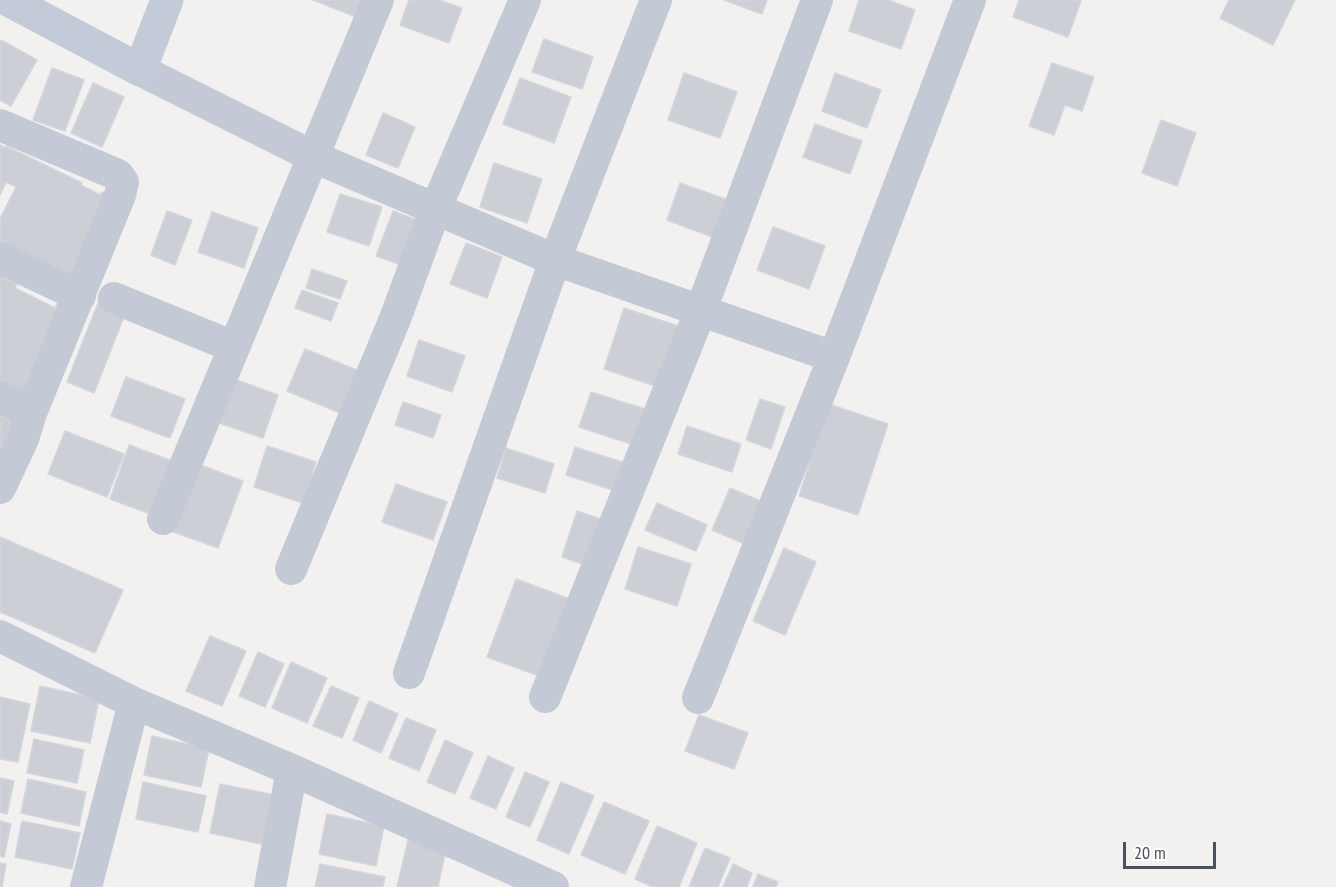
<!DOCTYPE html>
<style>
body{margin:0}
#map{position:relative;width:1336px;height:887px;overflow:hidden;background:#f3f1f0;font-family:"PT Sans Narrow",sans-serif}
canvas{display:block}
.scale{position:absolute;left:1123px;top:842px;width:93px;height:27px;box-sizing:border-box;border:3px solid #48515e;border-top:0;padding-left:8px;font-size:18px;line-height:21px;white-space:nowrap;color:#48515e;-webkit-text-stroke:4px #fff;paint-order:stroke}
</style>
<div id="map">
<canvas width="1336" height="887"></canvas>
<div class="scale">20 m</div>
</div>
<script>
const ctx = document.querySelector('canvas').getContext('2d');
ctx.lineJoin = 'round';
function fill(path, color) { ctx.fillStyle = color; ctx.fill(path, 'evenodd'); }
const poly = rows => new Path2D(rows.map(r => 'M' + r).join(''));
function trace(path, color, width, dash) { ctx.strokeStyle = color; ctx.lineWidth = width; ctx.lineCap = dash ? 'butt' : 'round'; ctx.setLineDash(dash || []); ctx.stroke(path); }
const building = poly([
 [313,0,366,0,359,18,313,0],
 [409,0,439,0,462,8,449,43,400,25,409,0],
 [724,0,767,0,762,14,724,0],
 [859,0,888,0,915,10,901,49,849,31,859,0],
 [1019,0,1077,0,1081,1,1068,37,1013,17,1019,0],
 [1229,0,1295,0,1273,45,1220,18,1229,0],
 [544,39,593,57,582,89,532,72,544,39],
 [1,40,37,60,11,106,0,100,0,42,1,40],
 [1052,63,1094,77,1082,111,1065,105,1054,135,1029,126,1052,63],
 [52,68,84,80,65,131,33,120,52,68],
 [684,73,737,92,720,138,668,120,684,73],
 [835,73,881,90,867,128,822,111,835,73],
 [520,78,571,97,554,143,503,124,520,78],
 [93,83,124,97,102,147,71,133,93,83],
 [383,113,415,127,398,168,366,155,383,113],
 [1161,120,1196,133,1177,186,1142,173,1161,120],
 [815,124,862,141,850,174,803,157,815,124],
 [0,145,5,148,6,146,82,183,81,185,100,195,102,192,113,198,71,285,0,254,0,219,16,187,6,182,0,195,0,145],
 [494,163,542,179,527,223,480,207,494,163],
 [680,183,728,200,715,238,667,220,680,183],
 [340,194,382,207,369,246,327,232,340,194],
 [167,211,192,220,175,265,151,255,167,211],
 [393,211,424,223,407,267,376,256,393,211],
 [212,212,258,228,244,268,198,252,212,212],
 [773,227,825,246,809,289,757,270,773,227],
 [466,243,502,257,487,298,450,284,466,243],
 [312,269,347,281,340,299,306,288,312,269],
 [0,273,4,275,3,278,17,284,15,288,55,308,58,302,72,309,28,399,0,385,0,273],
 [302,290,338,303,331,321,295,308,302,290],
 [98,303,125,314,94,393,67,382,98,303],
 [624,308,678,326,658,387,604,369,624,308],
 [419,340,465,356,452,392,407,376,419,340],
 [305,349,357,370,340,413,287,391,305,349],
 [126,377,185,399,170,438,111,416,126,377],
 [229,377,278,395,263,438,213,421,229,377],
 [591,392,645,409,634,445,579,427,591,392],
 [760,399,785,407,771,449,746,440,760,399],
 [403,402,441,415,433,438,395,425,403,402],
 [829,404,888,424,858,515,799,496,829,404],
 [0,415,9,420,11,417,25,424,0,475,0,415],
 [687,426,741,444,732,472,678,454,687,426],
 [65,431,124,454,107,497,48,474,65,431],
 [129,445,175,462,156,516,110,499,129,445],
 [267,446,316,462,303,503,254,487,267,446],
 [575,447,628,464,619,492,566,475,575,447],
 [506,448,554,464,545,493,497,478,506,448],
 [193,462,243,481,218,548,168,530,193,462],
 [396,484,447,502,433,540,382,522,396,484],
 [730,488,770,505,752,547,712,530,730,488],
 [657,503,707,525,696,551,645,530,657,503],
 [577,511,606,521,591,567,562,557,577,511],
 [0,537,123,590,95,653,0,612,0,537],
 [638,547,691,564,677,606,625,589,638,547],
 [784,548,816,562,785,635,753,621,784,548],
 [516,579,570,599,542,677,487,657,516,579],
 [210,636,246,651,222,706,186,691,210,636],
 [258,652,284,664,265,707,239,696,258,652],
 [291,662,327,678,307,723,272,708,291,662],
 [40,686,99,699,90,743,31,731,40,686],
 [331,686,359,698,342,738,313,726,331,686],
 [0,697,30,704,18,762,0,759,0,697],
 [369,701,398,714,381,753,353,740,369,701],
 [699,715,748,733,734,769,685,751,699,715],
 [406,718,436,730,419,771,389,758,406,718],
 [152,736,209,749,201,787,144,775,152,736],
 [34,739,84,750,77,783,27,773,34,739],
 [445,740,473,753,455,794,427,782,445,740],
 [488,756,514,768,496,809,470,798,488,756],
 [525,772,549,782,530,827,506,817,525,772],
 [0,778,14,781,7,814,0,812,0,778],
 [28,779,86,792,79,826,21,813,28,779],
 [143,782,206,796,198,832,136,819,143,782],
 [561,782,594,796,569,854,537,840,561,782],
 [220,784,285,797,275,847,210,833,220,784],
 [604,802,649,821,625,874,581,855,604,802],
 [327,814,384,826,376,866,319,854,327,814],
 [0,821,11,824,4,857,0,856,0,821],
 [22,821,80,833,72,869,15,857,22,821],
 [657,826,697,843,679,887,653,887,635,879,657,826],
 [409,836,447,844,438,887,397,887,409,836],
 [705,848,730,858,718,887,689,887,705,848],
 [0,863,6,864,2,887,0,887,0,863],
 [320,864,385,877,383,887,315,887,320,864],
 [733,864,752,873,747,887,723,887,733,864],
 [758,874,778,882,776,887,753,887,758,874]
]);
const street = poly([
 [140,70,314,157,555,260,834,357],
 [0,125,118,175,123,182,120,195,31,413,23,439,0,488],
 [0,258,80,296],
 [114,298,234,347],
 [0,397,31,413],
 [163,519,378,0],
 [291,569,395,319,435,210,525,0],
 [0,636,134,703],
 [409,673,555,260,656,0],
 [545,697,701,310,817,0],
 [698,698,834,357,970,0],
 [86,887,134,703,292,770,553,887],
 [270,887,292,770]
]);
const secondary = poly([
 [8,0,140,70,167,0]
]);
fill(building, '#cccfd6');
trace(building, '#d4d5dc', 1.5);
trace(street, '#c4cad5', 32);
trace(secondary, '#c3cbd9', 33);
</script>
